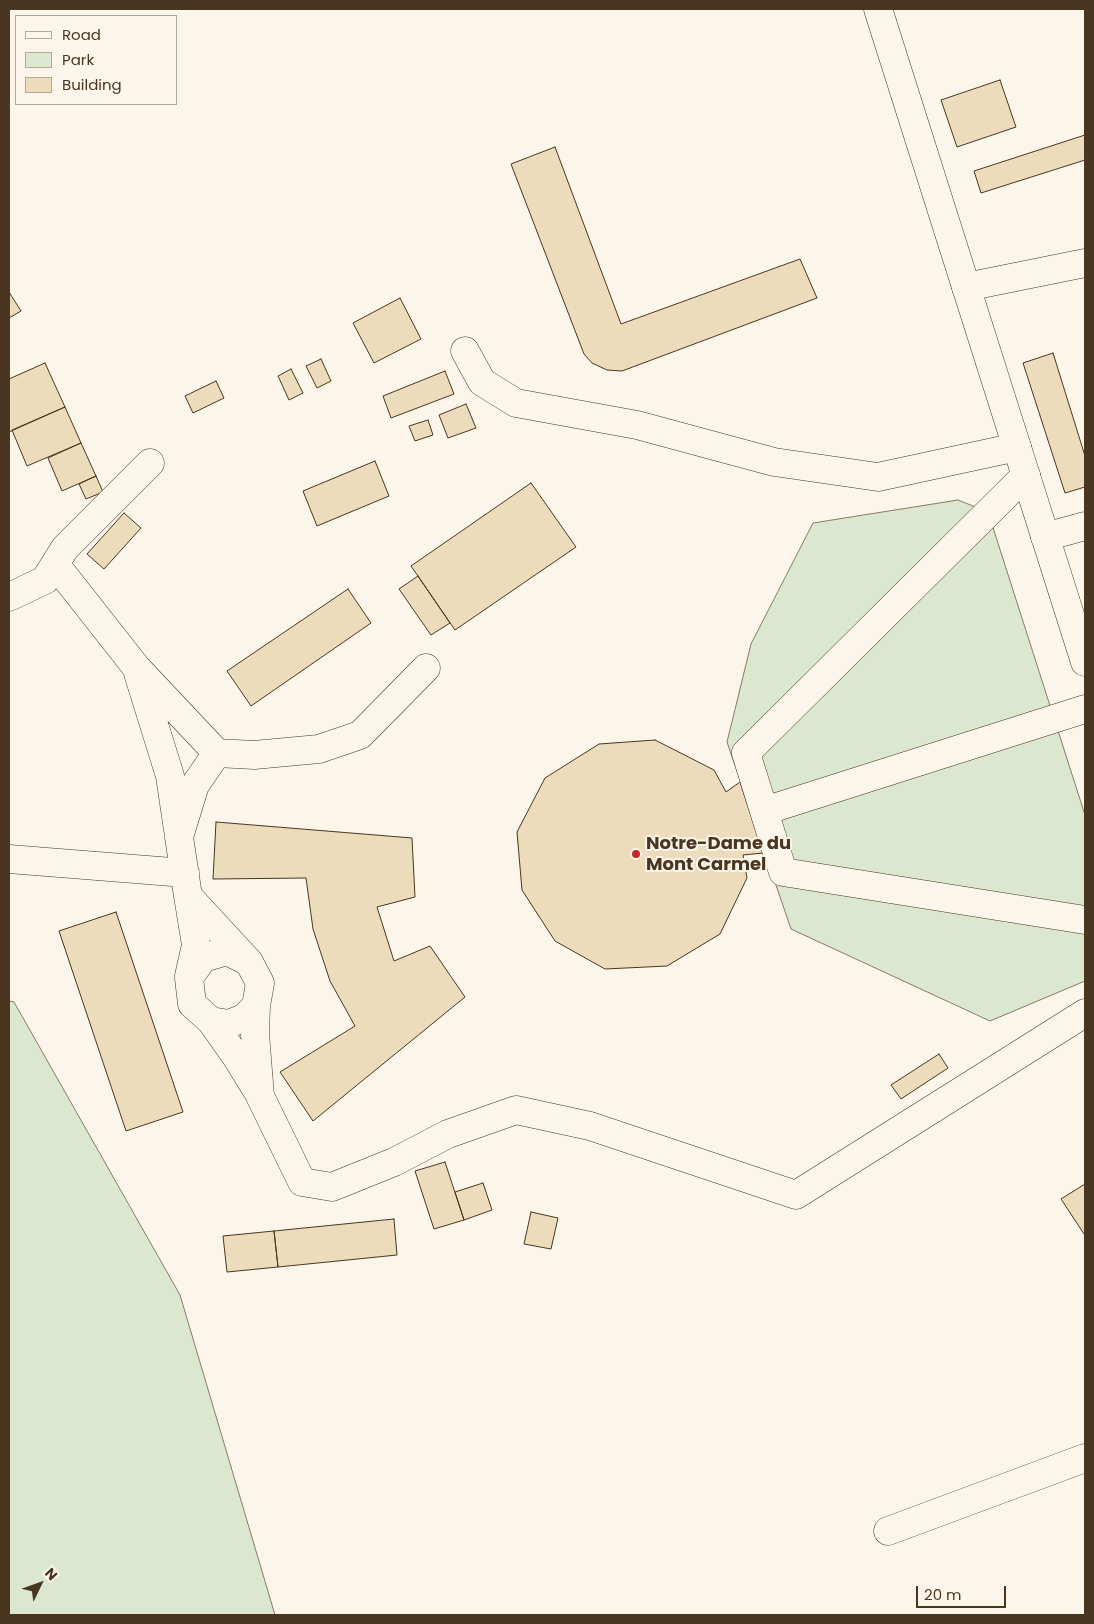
<!DOCTYPE html>
<style>
body{margin:0}
#map{position:relative;width:1094px;height:1624px;overflow:hidden;background:#fbf6e9;font-family:Poppins,sans-serif}
canvas{display:block}
.frame{position:absolute;inset:0;border:10px solid #4a3520;pointer-events:none}
.legend{position:absolute;left:15px;top:15px;width:162px;height:90px;box-sizing:border-box;background:#fbf6e9;border:1px solid #b4a999;margin:0;padding:6px 9px;list-style:none;font-size:15px;color:#4a3520}
.legend li{display:flex;align-items:center;gap:10px;height:25px}
.legend b{width:25px;border:1px solid #b4a999}
.north{position:absolute;left:15px;top:1559px;width:50px;height:50px;-webkit-text-stroke:4px #fbf6e9;paint-order:stroke;rotate:48deg;font-size:14px;font-weight:700;line-height:20px;text-align:center;color:#4a3520}
.north::after{content:'';display:block;margin:auto;width:18px;height:22px;background:#4a3520;clip-path:polygon(50% 0,100% 100%,50% 72%,0 100%)}
.scale{position:absolute;left:916px;top:1586px;width:90px;height:22px;box-sizing:border-box;border:2px solid #4a3520;border-top:0;padding-left:6px;font-size:15px;line-height:18px;white-space:nowrap;color:#4a3520;-webkit-text-stroke:4px #fbf6e9;paint-order:stroke}
</style>
<div id="map">
<canvas width="1094" height="1624"></canvas>
<div class="frame"></div>
<ul class="legend">
<li><b style="height:6px;background:#fbf6e9"></b>Road</li>
<li><b style="height:14px;background:#dce7d0"></b>Park</li>
<li><b style="height:14px;background:#ecdcbc"></b>Building</li>
</ul>
<div class="north">N</div>
<div class="scale">20 m</div>
</div>
<script>
const ctx = document.querySelector('canvas').getContext('2d');
ctx.lineJoin = 'round';
function fill(path, color) { ctx.fillStyle = color; ctx.fill(path, 'evenodd'); }
const poly = rows => new Path2D(rows.map(r => 'M' + r).join(''));
function trace(path, color, width, dash) { ctx.strokeStyle = color; ctx.lineWidth = width; ctx.lineCap = dash ? 'butt' : 'round'; ctx.setLineDash(dash || []); ctx.stroke(path); }
function label(font, color, halo, rows, align = 'center') {
  ctx.font = font + ' Poppins,sans-serif'; ctx.lineWidth = 4; ctx.setLineDash([]); ctx.textBaseline = 'middle'; ctx.strokeStyle = halo; ctx.fillStyle = color; for (const [text, x, y, turn = 0] of rows) {
    ctx.save(); ctx.translate(x, y); ctx.rotate((+turn || 0) * Math.PI / 180); ctx.textAlign = isNaN(turn) ? turn : align; if (halo) ctx.strokeText(text, 0, 0); ctx.fillText(text, 0, 0); ctx.restore();
  }
}
const green = poly([
 [958,500,988,512,1085,815,1085,981,990,1021,791,929,727,742,751,644,813,523,958,500],
 [9,1001,14,1002,180,1295,275,1615,9,1615,9,1001]
]);
const building = poly([
 [1000,80,1016,127,957,147,941,100,1000,80],
 [1085,135,1085,160,981,193,974,171,1085,135],
 [555,147,621,324,800,259,817,298,622,371,607,370,592,363,584,354,511,164,555,147],
 [9,292,21,311,9,318,9,292],
 [400,298,421,339,374,363,353,323,400,298],
 [1053,353,1085,456,1085,487,1065,493,1023,363,1053,353],
 [321,359,331,381,317,388,306,366,321,359],
 [45,363,65,407,9,432,9,379,45,363],
 [291,369,303,393,289,400,278,376,291,369],
 [445,371,454,394,391,418,383,396,445,371],
 [216,381,224,398,193,413,185,396,216,381],
 [466,404,476,428,448,438,439,415,466,404],
 [65,407,81,443,27,466,12,430,65,407],
 [428,420,433,435,415,441,409,426,428,420],
 [81,443,96,476,62,491,48,458,81,443],
 [375,461,389,496,317,526,303,491,375,461],
 [96,476,103,492,86,499,79,484,96,476],
 [531,483,576,547,455,630,411,566,531,483],
 [124,513,141,528,104,569,87,554,124,513],
 [418,576,450,623,431,635,399,589,418,576],
 [348,589,371,623,251,706,227,671,348,589],
 [655,740,714,770,726,792,740,782,763,853,743,855,747,878,720,934,667,966,605,969,555,941,522,890,517,832,545,778,599,744,655,740],
 [216,822,412,838,415,897,377,907,394,961,430,946,465,997,313,1121,280,1072,355,1026,330,981,313,929,306,878,213,879,216,822],
 [116,912,183,1112,126,1131,59,931,116,912],
 [939,1054,948,1068,901,1099,891,1085,939,1054],
 [445,1162,464,1220,434,1229,415,1171,445,1162],
 [483,1183,492,1210,464,1220,455,1192,483,1183],
 [1085,1184,1085,1233,1084,1234,1061,1199,1085,1184],
 [531,1212,558,1218,551,1249,524,1244,531,1212],
 [394,1219,397,1255,278,1267,274,1231,394,1219],
 [274,1231,278,1267,227,1272,223,1236,274,1231]
]);
const minor = poly([
 [966,287,1085,263],
 [465,351,482,382,516,403,637,425,774,462,878,477,1017,447],
 [1026,475,746,753,783,872,1085,920],
 [1045,537,1085,526],
 [55,564,136,667,217,753],
 [9,597,45,580,65,548,150,463],
 [138,673,170,776,178,830],
 [764,811,1085,709],
 [9,859,185,873],
 [188,896,196,945,189,976],
 [249,962,227,951,203,958,189,978,192,1004,211,1021,228,1024,244,1018,256,1006,260,983,249,962,188,896,179,837,195,785,217,753,254,755,319,749,360,735,426,668],
 [256,1006,255,1034,260,1096,302,1182,332,1187,394,1162,448,1134,516,1110,590,1126,796,1195,1085,1013],
 [211,1021,237,1058,256,1089],
 [888,1531,1085,1458]
]);
const major = poly([
 [878,9,1085,662]
]);
const markers = [
 [636,854,5,"#c62828"]
];
const poiNames = [
 ["Notre-Dame du",646,844],
 ["Mont Carmel",646,865]
];
fill(green, '#dce7d0');
trace(green, '#887966', 1);
fill(building, '#ecdcbc');
trace(building, '#4a3520', 1);
trace(minor, '#4a3520', 29);
trace(major, '#4a3520', 29);
trace(minor, '#fbf6e9', 28);
trace(major, '#fbf6e9', 28);
for (const [x, y, r, color] of markers) { const dot = new Path2D(); dot.arc(x, y, r, 0, 2 * Math.PI); ctx.fillStyle = color; ctx.fill(dot); trace(dot, '#fbf6e9', 2); }
label('bold 18px', '#4a3520', '#fbf6e9', poiNames, 'left');
</script>
